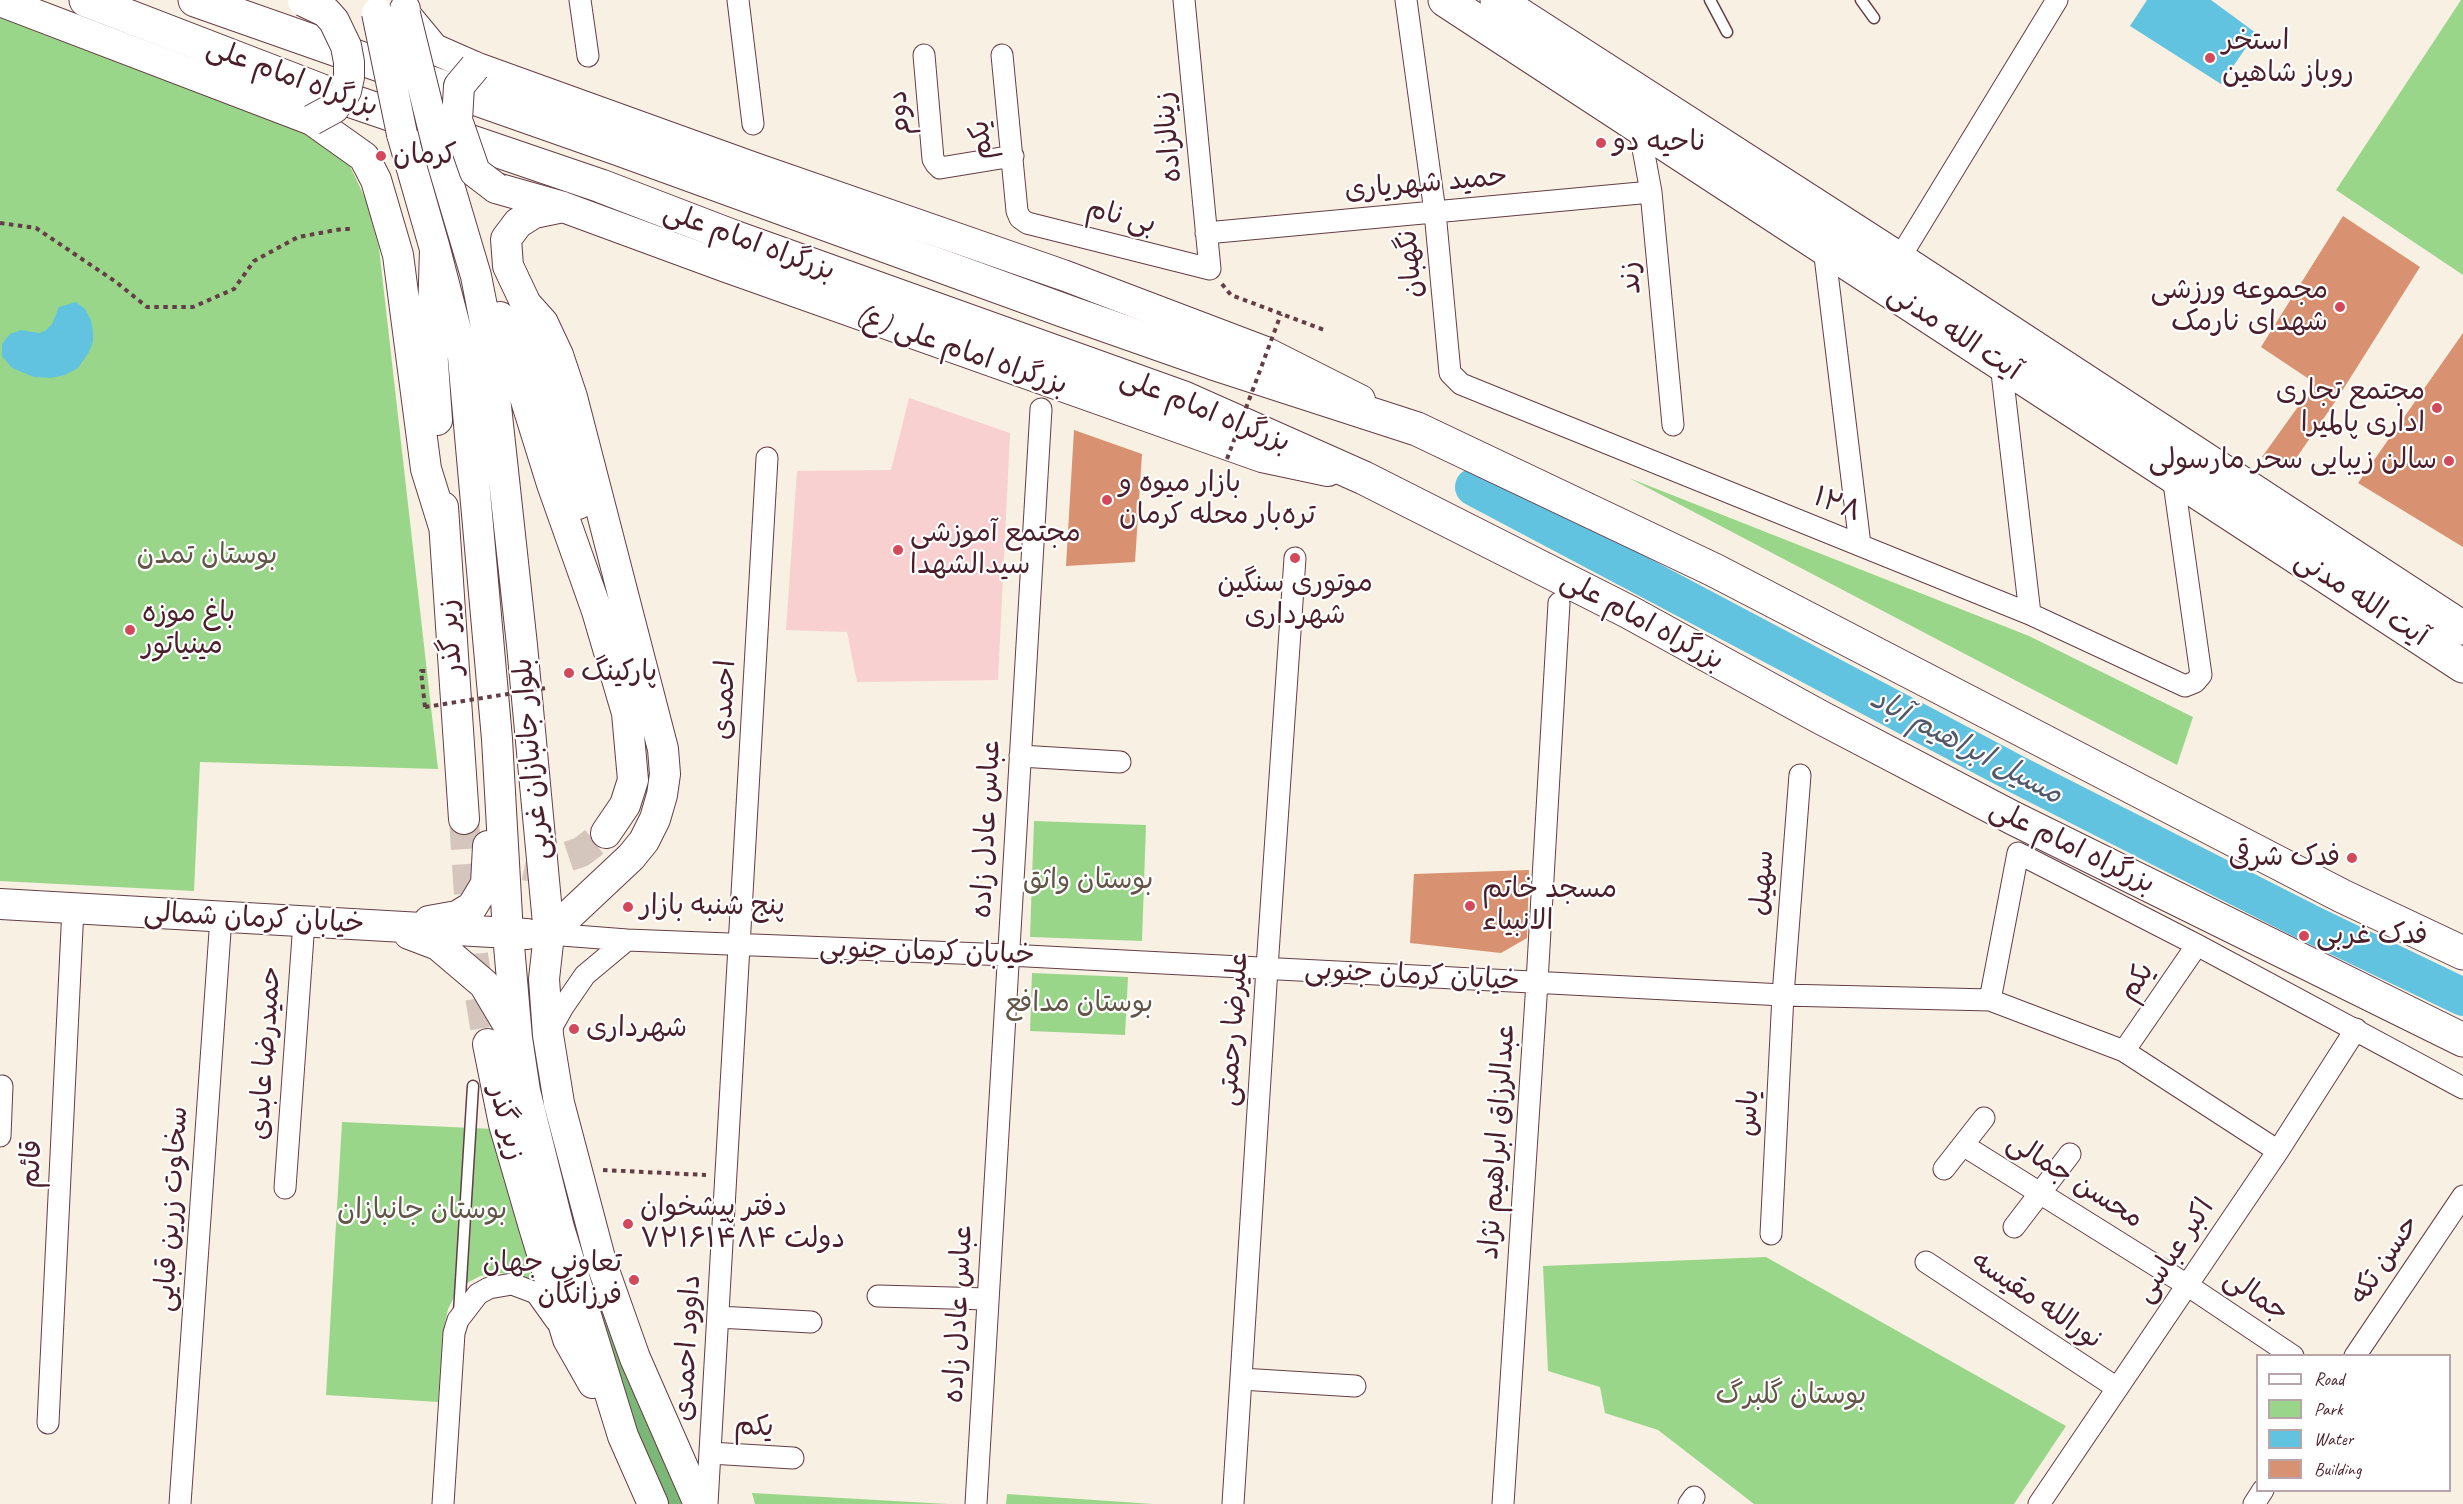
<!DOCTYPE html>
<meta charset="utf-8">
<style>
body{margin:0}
#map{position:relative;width:2463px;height:1504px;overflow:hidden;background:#f8f0e2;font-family:Caveat,sans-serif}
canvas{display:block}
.legend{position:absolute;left:2256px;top:1354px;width:195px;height:138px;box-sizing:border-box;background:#fff;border:2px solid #b7a5aa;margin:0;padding:8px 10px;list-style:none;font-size:18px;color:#4a1f2b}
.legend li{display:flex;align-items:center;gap:12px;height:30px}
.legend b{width:30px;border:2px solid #b7a5aa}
</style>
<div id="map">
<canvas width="2463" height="1504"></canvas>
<ul class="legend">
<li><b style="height:8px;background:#fff"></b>Road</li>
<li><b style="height:16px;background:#9ad68a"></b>Park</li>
<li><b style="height:16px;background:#61c3df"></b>Water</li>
<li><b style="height:16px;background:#d89171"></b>Building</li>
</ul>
</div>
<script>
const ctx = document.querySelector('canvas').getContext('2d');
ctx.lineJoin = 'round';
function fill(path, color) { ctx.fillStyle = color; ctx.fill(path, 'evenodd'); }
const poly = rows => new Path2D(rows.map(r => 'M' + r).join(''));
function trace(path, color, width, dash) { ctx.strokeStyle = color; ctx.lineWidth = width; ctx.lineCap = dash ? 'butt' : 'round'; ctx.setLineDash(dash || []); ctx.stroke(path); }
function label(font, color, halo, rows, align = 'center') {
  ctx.font = font + ' Caveat,"Playpen Sans Arabic",sans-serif'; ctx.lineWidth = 4.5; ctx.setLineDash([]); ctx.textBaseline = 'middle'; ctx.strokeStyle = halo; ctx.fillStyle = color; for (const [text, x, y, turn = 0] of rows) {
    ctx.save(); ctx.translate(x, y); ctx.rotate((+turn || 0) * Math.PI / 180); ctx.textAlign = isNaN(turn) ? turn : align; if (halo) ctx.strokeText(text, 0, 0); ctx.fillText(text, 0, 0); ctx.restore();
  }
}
const built = poly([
 [909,398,1010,433,998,680,857,682,847,632,786,630,797,471,891,470]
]);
const green = poly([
 [2461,0,2463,0,2463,275,2336,190],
 [0,10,302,127,348,162,366,200,379,248,438,769,200,762,194,891,0,881],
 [1629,478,2029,636,2193,717,2177,765],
 [1034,821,1146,825,1142,941,1030,937],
 [1032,973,1128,977,1125,1035,1030,1031],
 [342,1122,494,1129,536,1282,521,1275,500,1273,480,1276,467,1283,455,1295,448,1309,444,1327,438,1402,326,1395],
 [1766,1257,2066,1426,2014,1504,1754,1504,1658,1430,1605,1413,1600,1387,1548,1371,1543,1266],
 [752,1493,948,1504,755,1504],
 [1007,1494,1153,1504,1006,1504]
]);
const forest = poly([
 [527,985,531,986,641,1394,664,1463,682,1504,664,1504,635,1432,554,1164,520,1001]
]);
const water = poly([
 [2147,0,2211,0,2256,33,2221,84,2130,26],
 [76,302,85,309,91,320,93,332,93,342,89,352,78,368,65,375,51,378,34,377,12,368,2,356,2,344,10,334,21,330,39,333,45,331,52,324,59,307]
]);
const river = poly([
 [1474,487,2018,775,2307,922,2463,997]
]);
const building = poly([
 [2343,216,2420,267,2337,399,2288,470,2262,457,2315,383,2261,347],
 [2463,333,2463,547,2358,483],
 [1074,430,1142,454,1135,562,1066,566],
 [1529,870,1527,938,1501,953,1410,943,1414,874]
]);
const secondaryTunnel = poly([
 [464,819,473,955,488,1044],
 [486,844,514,863,528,866,549,863,581,852,606,833]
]);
const path = poly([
 [0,223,36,228,116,282,147,307,193,307,234,289,254,261,298,237,342,229,352,229],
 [1222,284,1231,295,1327,331],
 [425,707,421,671,429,671],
 [603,1170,706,1175]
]);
const service = poly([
 [1710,0,1727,32],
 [1861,0,1874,18],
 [459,1313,473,1086]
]);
const minor = poly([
 [580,0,588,56],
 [738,0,753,124],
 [1406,0,1435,212,1450,373,1461,384,2030,614,2185,686,2195,682,2201,675,2173,476],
 [924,55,933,159,936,164,940,168,1013,156],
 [1002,55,1017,211,1020,218,1027,223,1210,269,1184,0],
 [1639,127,1651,192,1673,425],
 [1206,233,1651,192],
 [1824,248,1860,545],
 [1899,259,2057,0],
 [2001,364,2030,614],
 [1020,756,1120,762],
 [549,934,627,940,1008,955,1783,995,1990,1000,2124,1051,2278,1151],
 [1990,1000,2018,853,2197,945,2463,1088],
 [548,1034,563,1007,585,975,627,940],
 [2124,1051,2197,945],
 [0,1136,2,1086],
 [1963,1145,2187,1285,2293,1356],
 [1944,1169,1984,1118],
 [285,1188,304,922],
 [2014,1227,2070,1154],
 [1771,1234,1783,995,1800,775],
 [1926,1262,2117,1388],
 [878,1296,988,1299],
 [718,1317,811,1322],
 [2355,1356,2463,1196],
 [1241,1379,1355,1386],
 [48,1423,73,908],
 [710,1453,793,1458],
 [180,1504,221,917],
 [443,1504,454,1333,458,1320,478,1294,489,1288,512,1284,536,1293,556,1321],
 [707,1504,767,458],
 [976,1504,1041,409],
 [1233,1504,1267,968,1295,558],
 [1503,1504,1537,982,1559,603],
 [1689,1504,1694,1497],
 [2039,1504,2278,1151,2356,1029],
 [2254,1504,2263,1490]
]);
const secondary = poly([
 [0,1,312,120,364,157,376,180,398,255,426,469,444,527],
 [405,9,405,14,434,49,475,67,755,168,1063,275,1263,351,1360,400],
 [402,134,435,249,432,349,437,420],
 [438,148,476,276,489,342,522,645,549,934,544,979,548,1035,559,1103,601,1262,635,1358,699,1504],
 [496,188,563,207,726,267,1262,457,1328,471],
 [563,207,534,213,518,223,506,239,508,266,526,304,578,504],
 [435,249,463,357,497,739,508,934,517,1038,525,1091,559,1228,623,1436,653,1504],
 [526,304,543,323,558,355,572,397,663,749,665,774,662,795,655,819,644,841,631,857,549,934],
 [500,317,552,484,597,611,627,713,633,780,625,805,606,833],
 [443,507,464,819],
 [0,904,527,934],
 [429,921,457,916,472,907,486,884,488,846],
 [409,934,438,945,484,984,512,1031],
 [488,1044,504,1124,534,1227,568,1339,593,1383]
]);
const primary = poly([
 [1445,0,2463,666],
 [1497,0,1899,259,2463,628]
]);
const trunk = poly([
 [86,0,322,91,601,186,734,237,1184,398,1364,478,1629,612,1820,717,2013,818,2463,1040],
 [195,0,619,149,1068,312,1213,363,1417,429,1714,570,2342,896,2463,953]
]);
const pathBridge = poly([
 [1227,459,1281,314],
 [425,707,546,688]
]);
const secondaryBridge = poly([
 [303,1,326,12,334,21,346,46,349,62,349,77,346,91,334,108,312,120],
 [377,13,402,134],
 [405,14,438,148],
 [475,67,459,86,457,120,475,172,496,188]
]);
const markers = [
 [2210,58,6,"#d1495b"],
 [1601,143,6,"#d1495b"],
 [381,156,6,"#d1495b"],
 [2340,307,6,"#d1495b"],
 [2437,408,6,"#d1495b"],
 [2449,461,6,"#d1495b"],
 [1107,500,6,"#d1495b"],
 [898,550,6,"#d1495b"],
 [1295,558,6,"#d1495b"],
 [130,630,6,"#d1495b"],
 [569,673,6,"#d1495b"],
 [2352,858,6,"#d1495b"],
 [1470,906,6,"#d1495b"],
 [628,907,6,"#d1495b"],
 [2304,936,6,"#d1495b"],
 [574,1029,6,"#d1495b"],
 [628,1224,6,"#d1495b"],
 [634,1280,6,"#d1495b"]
];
const poiNames = [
 ["استخر",2222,42],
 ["روباز شاهین",2222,74],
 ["ناحیه دو",1613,143],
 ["کرمان",393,156],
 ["مجموعه ورزشی",2328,291,"right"],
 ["شهدای نارمک",2328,323,"right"],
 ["مجتمع تجاری",2425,392,"right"],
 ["اداری پالمیرا",2425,424,"right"],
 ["سالن زیبایی سحر مارسولی",2437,461,"right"],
 ["بازار میوه و",1119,484],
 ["تره‌بار محله کرمان",1119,516],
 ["مجتمع آموزشی",910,534],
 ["سیدالشهدا",910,566],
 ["موتوری سنگین",1295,584,"center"],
 ["شهرداری",1295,616,"center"],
 ["باغ موزه",142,614],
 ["مینیاتور",142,646],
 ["پارکینگ",581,673],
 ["فدک شرقی",2340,858,"right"],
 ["مسجد خاتم",1482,890],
 ["الانبیاء",1482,922],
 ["پنج شنبه بازار",640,907],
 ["فدک غربی",2316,936],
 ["شهرداری",586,1029],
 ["دفتر پیشخوان",640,1208],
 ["دولت ۷۲۱۶۱۴۸۴",640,1240],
 ["تعاونی جهان",622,1264,"right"],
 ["فرزانگان",622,1296,"right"]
];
const streetNames = [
 ["بزرگراه امام علی",292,78,20],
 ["دوم",900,113,-95],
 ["زینالزاده",1169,137,-95],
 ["یکم",982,140,-96],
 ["حمید شهریاری",1426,184,-5],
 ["بی نام",1121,217,14],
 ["بزرگراه امام علی",749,242,20],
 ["نگهبان",1411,264,-95],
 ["زند",1631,278,-95],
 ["آیت الله مدنی",1954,333,33],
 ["بزرگراه امام علی (ع)",961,351,19],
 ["بزرگراه امام علی",1205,411,22],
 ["۱۲۸",1837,505,22],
 ["آیت الله مدنی",2361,599,33],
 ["بزرگراه امام علی",1642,621,28],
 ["زیر گذر",451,637,-94],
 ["احمدی",725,700,-87],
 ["بلوار جانبازان غربی",532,759,-95],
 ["عباس عادل زاده",987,829,-87],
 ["بزرگراه امام علی",2072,847,26],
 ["سهیل",1763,883,-86],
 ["خیابان کرمان شمالی",254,919,3],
 ["خیابان کرمان جنوبی",927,952,2],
 ["خیابان کرمان جنوبی",1412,976,3],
 ["یکم",2137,982,-56],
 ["علیرضا رحمتی",1234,1029,-86],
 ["حمیدرضا عابدی",266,1053,-86],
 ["یاس",1749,1113,-87],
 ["زیر گذر",506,1123,76],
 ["عبدالرزاق ابراهیم نژاد",1498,1142,-86],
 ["قائم",32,1164,-87],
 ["محسن جمالی",2075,1181,32],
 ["سخاوت زرین قبایی",172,1209,-86],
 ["اکبر عباسی",2175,1251,-56],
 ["حسن تکه",2385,1260,-56],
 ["جمالی",2256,1296,34],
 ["نورالله مقیسه",2037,1301,34],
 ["عباس عادل زاده",959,1314,-87],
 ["داوود احمدی",688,1348,-87],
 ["یکم",754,1427,4]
];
const parkNames = [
 ["بوستان تمدن",207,556],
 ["بوستان واثق",1088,881],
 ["بوستان مدافع",1079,1004],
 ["بوستان جانبازان",422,1211],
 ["بوستان گلبرگ",1791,1396]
];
const waterNames = [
 ["مسیل ابراهیم آباد",1966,747,28]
];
fill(built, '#f7d0cf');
fill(green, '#9ad68a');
fill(forest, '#7bb776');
fill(water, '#61c3df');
trace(river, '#61c3df', 38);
fill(building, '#d89171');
trace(secondaryTunnel, '#d5c6bd', 30, [30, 15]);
trace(service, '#643e46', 13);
trace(minor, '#643e46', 23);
trace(secondary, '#643e46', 32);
trace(primary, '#643e46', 35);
trace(trunk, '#643e46', 35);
trace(path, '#643e46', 4, [4.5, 4.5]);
trace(service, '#fff', 10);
trace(minor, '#fff', 21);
trace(secondary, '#fff', 30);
trace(primary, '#fff', 33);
trace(trunk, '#fff', 33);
trace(secondaryBridge, '#643e46', 32, []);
trace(pathBridge, '#643e46', 4, [4.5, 4.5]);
trace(secondaryBridge, '#fff', 30);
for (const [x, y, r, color] of markers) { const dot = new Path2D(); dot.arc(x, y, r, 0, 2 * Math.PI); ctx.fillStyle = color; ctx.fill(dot); trace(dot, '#fff', 2); }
label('28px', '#4a1f2b', '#fff', poiNames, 'left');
label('28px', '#4a1f2b', '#fff', streetNames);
label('28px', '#625648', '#fff', parkNames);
label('italic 30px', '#52586a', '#fff', waterNames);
</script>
